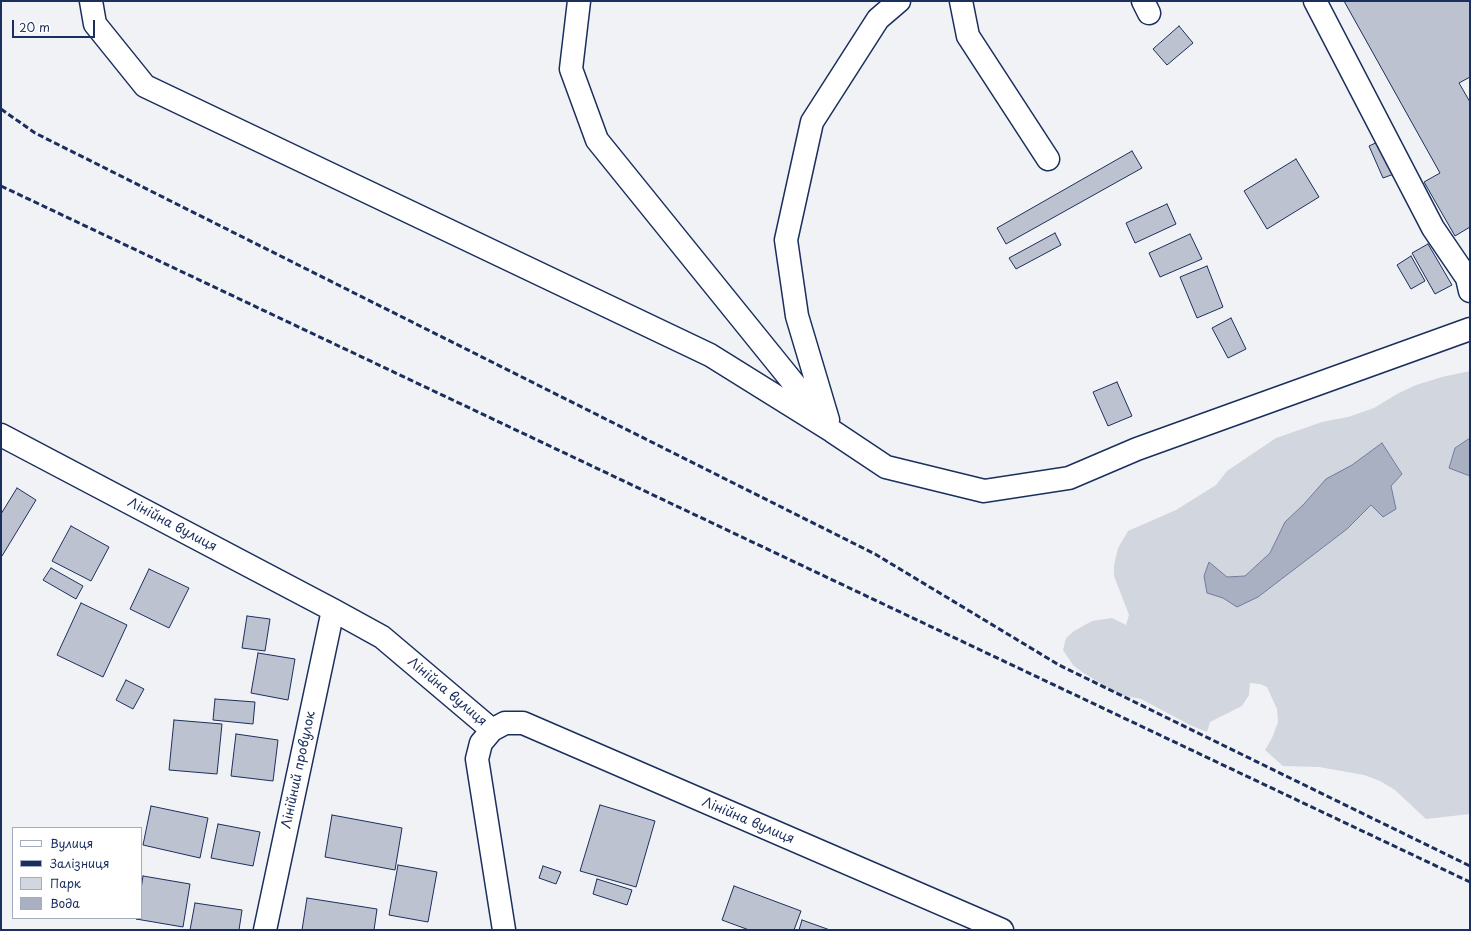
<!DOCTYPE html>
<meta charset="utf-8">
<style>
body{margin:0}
#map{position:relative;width:1471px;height:931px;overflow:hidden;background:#f1f2f5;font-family:"Playpen Sans",sans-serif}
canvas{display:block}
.frame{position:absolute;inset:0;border:2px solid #1b2f5e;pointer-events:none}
.legend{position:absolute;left:12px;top:827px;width:130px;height:92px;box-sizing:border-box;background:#fff;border:1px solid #a4acbf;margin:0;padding:5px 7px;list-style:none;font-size:12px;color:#1b2f5e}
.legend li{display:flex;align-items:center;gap:8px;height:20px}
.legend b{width:20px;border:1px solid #a4acbf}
.scale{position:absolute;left:12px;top:20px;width:83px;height:18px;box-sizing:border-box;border:2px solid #1b2f5e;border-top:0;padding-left:5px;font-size:12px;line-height:14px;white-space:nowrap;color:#1b2f5e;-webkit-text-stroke:3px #fff;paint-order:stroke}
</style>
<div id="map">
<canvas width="1471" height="931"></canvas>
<div class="frame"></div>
<ul class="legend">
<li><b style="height:5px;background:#fff"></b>Вулиця</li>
<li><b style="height:5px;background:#1b2f5e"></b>Залізниця</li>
<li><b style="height:11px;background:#d2d6df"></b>Парк</li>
<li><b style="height:11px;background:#a8b0c2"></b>Вода</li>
</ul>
<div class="scale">20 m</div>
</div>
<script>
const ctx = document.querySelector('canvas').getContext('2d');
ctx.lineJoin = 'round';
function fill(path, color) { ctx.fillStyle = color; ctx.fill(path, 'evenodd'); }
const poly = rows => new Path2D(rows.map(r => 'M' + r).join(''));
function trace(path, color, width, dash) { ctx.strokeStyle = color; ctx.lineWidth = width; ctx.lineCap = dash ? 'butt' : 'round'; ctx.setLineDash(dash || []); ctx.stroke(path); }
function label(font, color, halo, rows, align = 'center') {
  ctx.font = font + ' "Playpen Sans",sans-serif'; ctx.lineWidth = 3; ctx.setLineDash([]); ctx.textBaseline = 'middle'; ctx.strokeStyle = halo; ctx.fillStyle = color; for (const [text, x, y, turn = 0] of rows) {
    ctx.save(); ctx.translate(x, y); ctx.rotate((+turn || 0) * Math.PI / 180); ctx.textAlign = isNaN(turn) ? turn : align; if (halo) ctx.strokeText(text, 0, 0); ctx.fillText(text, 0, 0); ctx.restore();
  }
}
const green = poly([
 [1470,371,1470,438,1455,448,1449,467,1470,476,1470,814,1426,819,1395,790,1380,781,1364,775,1319,767,1283,766,1265,750,1272,738,1278,722,1277,709,1267,687,1260,684,1250,683,1249,695,1242,706,1210,722,1207,732,1190,725,1141,699,1120,695,1082,672,1073,665,1063,650,1066,638,1074,631,1092,621,1112,618,1126,625,1129,615,1114,576,1114,565,1118,548,1128,531,1176,510,1216,485,1227,471,1276,438,1322,422,1348,417,1374,408,1397,394,1416,385,1442,377],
 [1382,443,1402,473,1391,486,1347,529,1258,597,1237,606,1223,598,1207,593,1209,562,1227,577,1245,576,1270,553,1285,522,1336,474,1352,465]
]);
const water = poly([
 [1470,438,1470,476,1449,468,1455,448,1470,438],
 [1382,443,1402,474,1391,486,1396,509,1383,517,1371,505,1347,529,1258,597,1237,607,1223,598,1207,593,1204,576,1209,562,1227,577,1245,576,1270,553,1285,522,1304,504,1326,479,1352,465,1382,443]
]);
const building = poly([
 [1344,1,1470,1,1470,77,1459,83,1470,102,1470,227,1455,236,1424,182,1440,173,1344,1],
 [1179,26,1193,43,1167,65,1153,49,1179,26],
 [1380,141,1394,174,1383,178,1369,146,1380,141],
 [1132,151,1142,168,1006,244,997,228,1132,151],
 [1296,159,1319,197,1267,229,1244,191,1296,159],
 [1167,204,1176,224,1135,243,1126,223,1167,204],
 [1055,233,1061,245,1016,269,1009,258,1055,233],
 [1190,234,1202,259,1160,277,1149,253,1190,234],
 [1428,244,1452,285,1435,294,1412,253,1428,244],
 [1411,256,1425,281,1411,289,1397,265,1411,256],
 [1207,266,1223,307,1197,318,1180,277,1207,266],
 [1231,318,1246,349,1228,358,1212,328,1231,318],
 [1117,382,1132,416,1108,426,1093,392,1117,382],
 [17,488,36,500,2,556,1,555,1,514,17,488],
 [71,526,109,547,91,581,52,561,71,526],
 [51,568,83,586,76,599,43,580,51,568],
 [149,569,189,588,169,628,130,609,149,569],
 [81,603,127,625,103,677,57,655,81,603],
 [247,616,270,619,265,651,242,648,247,616],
 [258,653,295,659,288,700,251,693,258,653],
 [126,680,144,689,133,709,116,700,126,680],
 [215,699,255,702,253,724,213,720,215,699],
 [174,720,222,724,217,774,169,770,174,720],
 [236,734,278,740,273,781,231,776,236,734],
 [600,805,655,821,636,887,580,871,600,805],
 [151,806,208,818,200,858,143,845,151,806],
 [332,815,402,828,395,870,325,857,332,815],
 [218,824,260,832,253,866,211,858,218,824],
 [398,865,437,872,428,922,389,915,398,865],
 [543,866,561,872,556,884,539,878,543,866],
 [143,876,190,884,183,927,136,919,141,918,141,889,143,876],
 [597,879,632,890,627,905,593,894,597,879],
 [734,886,801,911,794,930,749,930,722,920,734,886],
 [307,898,377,909,374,930,302,930,307,898],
 [195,903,242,910,239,930,190,930,195,903],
 [802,920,830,930,799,930,802,920]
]);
const minor = poly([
 [91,1,95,24,145,86,710,355,832,431,886,467,984,491,1069,478,1137,449,1470,329],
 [579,1,571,69,597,140,821,417],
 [961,1,968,36,1048,159],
 [1143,1,1149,13],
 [1315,1,1433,228,1467,278,1470,291],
 [828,420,797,316,786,240,812,122,878,19,899,1],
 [1,435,333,610,382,637,492,730,505,723,523,723,1002,930],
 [492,730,481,743,477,759,504,930],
 [265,930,333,610]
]);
const rail = poly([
 [1,109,35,133,875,554,1059,665,1470,866],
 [1,186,1470,882]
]);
const streetNames = [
 ["Лінійна вулиця",172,525,28],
 ["Лінійна вулиця",447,692,40],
 ["Лінійний провулок",299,770,-78],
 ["Лінійна вулиця",748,821,23]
];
fill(green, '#d2d6df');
fill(water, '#a8b0c2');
trace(water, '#707c9a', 1);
fill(building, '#bcc2d0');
trace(building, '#1b2f5e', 1);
trace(minor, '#1b2f5e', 25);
trace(minor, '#fff', 22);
trace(rail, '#1b2f5e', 3, [6, 3]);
label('13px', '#1b2f5e', '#fff', streetNames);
</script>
